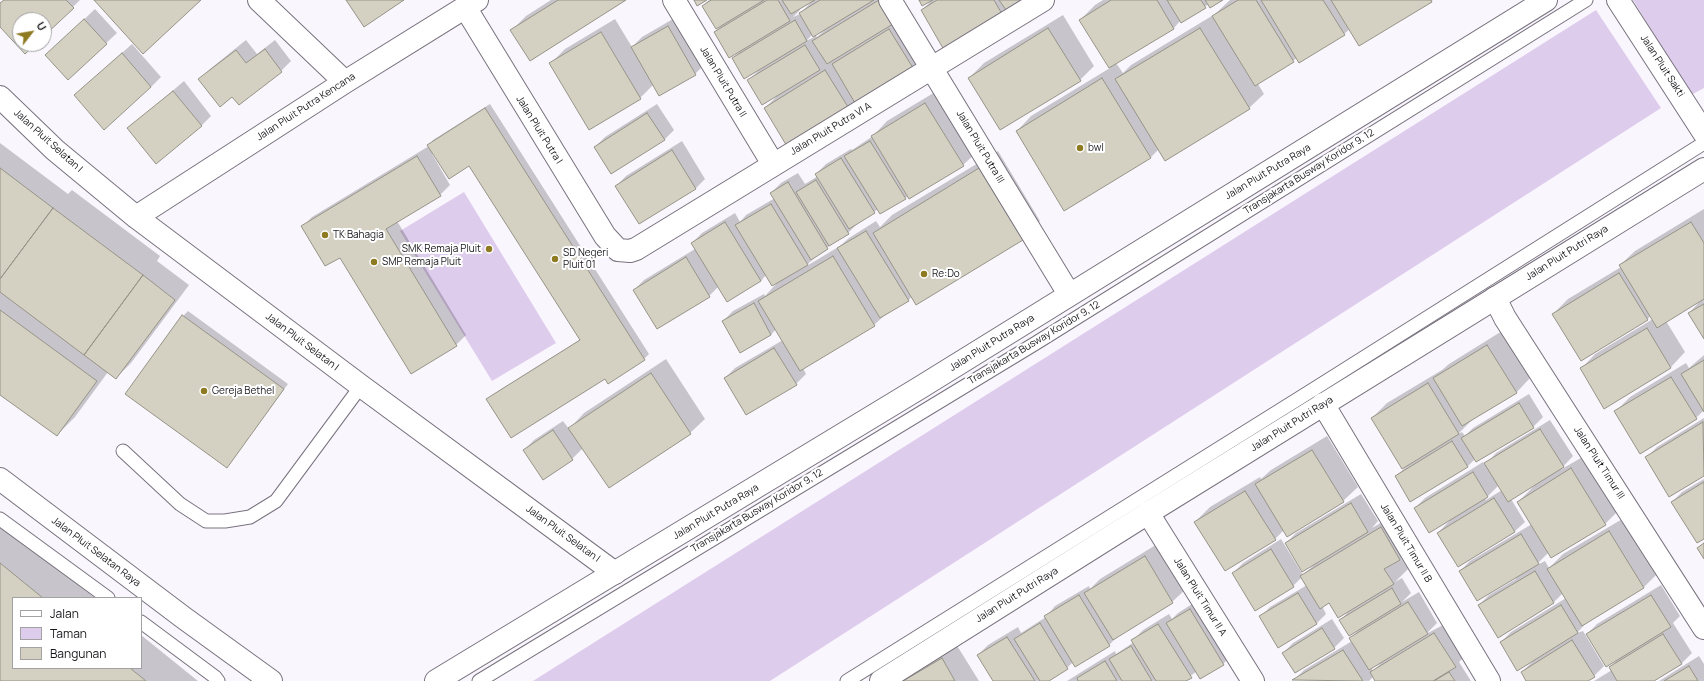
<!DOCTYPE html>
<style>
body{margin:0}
#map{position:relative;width:1704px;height:681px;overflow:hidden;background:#faf6fe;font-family:Manrope,sans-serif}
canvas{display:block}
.legend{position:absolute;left:12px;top:597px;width:130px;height:72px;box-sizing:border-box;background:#fff;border:1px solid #a3a2a3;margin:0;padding:5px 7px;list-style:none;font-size:12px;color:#18161a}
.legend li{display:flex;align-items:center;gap:8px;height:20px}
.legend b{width:20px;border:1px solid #a3a2a3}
.north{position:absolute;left:12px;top:12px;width:40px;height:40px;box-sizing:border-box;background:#fff;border:1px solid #a3a2a3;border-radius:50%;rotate:59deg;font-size:11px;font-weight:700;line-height:16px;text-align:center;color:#18161a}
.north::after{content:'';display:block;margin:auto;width:14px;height:18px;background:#8e7a20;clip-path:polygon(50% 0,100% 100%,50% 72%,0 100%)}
</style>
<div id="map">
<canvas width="1704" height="681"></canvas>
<ul class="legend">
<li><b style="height:5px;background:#fff"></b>Jalan</li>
<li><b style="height:11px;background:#decced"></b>Taman</li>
<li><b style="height:11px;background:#d4d1c3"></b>Bangunan</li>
</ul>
<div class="north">U</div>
</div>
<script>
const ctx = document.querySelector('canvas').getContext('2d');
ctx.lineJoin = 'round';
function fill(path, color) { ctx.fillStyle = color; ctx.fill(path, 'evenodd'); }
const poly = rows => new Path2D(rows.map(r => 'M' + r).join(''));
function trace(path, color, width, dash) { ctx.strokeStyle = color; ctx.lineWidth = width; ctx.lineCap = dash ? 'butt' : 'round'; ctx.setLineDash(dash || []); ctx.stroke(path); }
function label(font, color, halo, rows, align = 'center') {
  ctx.font = font + ' Manrope,sans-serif'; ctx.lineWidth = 4; ctx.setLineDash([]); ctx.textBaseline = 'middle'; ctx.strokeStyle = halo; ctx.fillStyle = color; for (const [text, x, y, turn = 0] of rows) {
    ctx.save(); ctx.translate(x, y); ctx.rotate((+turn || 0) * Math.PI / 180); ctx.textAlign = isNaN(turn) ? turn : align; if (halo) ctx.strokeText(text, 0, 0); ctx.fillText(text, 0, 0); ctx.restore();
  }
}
const green = poly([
 [1633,0,1704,0,1704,88,1691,95],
 [1596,10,1661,108,770,681,533,681],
 [464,192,556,343,492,381,400,231]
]);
const shadow = poly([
 [4,0,80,0,44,35,44,20,20,20,20,44,34,44,25,52,0,25,0,4],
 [551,0,625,0,512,30,526,16],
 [709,0,900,0,922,57,912,67,858,100,849,109,765,108,776,97,748,81,758,71,733,58,740,51,715,32,723,24,703,6],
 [811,2,800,14,793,17,800,10,799,8],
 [825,30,817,37,815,35],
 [813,34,814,37,808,40,807,40],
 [920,0,1020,0,1007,8,1002,13,922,10,931,1],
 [1103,0,1221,0,1209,4,1180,21,1174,28,1116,63,1123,73,1131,65,1215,14,1230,0,1433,0,1360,45,1350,29,1344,34,1297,58,1258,84,1264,94,1249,108,1159,149,1151,157,1017,131,1031,116,1110,68,1080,20,1095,5],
 [95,9,117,33,68,79,57,45],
 [1063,15,1094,66,1080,80,969,78,984,63],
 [678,16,705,64,695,74,653,85,640,98,550,64,565,49,615,19,632,47,642,37],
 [246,40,257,54,275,40,291,61,281,71,232,96,200,79,210,69],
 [132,44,161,77,151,87,85,86],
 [184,81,211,116,201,126,128,129],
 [940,89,978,151,963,165,905,198,878,209,858,223,848,233,817,255,805,267,840,246,849,238,876,221,880,227,892,215,998,151,1040,221,1022,239,912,296,908,301,885,315,874,325,803,368,806,374,796,384,725,378,735,368,783,340,776,329,771,335,723,321,733,311,764,294,765,296,777,283,766,275,761,281,719,286,709,296,634,290,644,280,695,249,692,243,702,233,735,213,740,222,746,215,775,198,771,193,781,183,798,173,805,184,818,176,816,174,826,164,851,149,852,150,873,136,887,121],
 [490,104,649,354,644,359,605,377,487,399,492,395,581,339,469,164,433,153,432,154,450,185,440,195,397,221,466,335,456,345,302,227,312,217,429,146,433,140],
 [657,104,674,130,664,140,595,147,605,137],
 [682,141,705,179,695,189,616,186,626,176],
 [0,143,68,194,72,190,160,256,157,261,189,285,131,363,116,378,108,372,75,417,57,435,0,393],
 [1704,209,1704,337,1689,313,1702,299,1666,321,1685,352,1671,367,1604,407,1581,369,1595,354,1653,319,1651,315,1647,320,1553,314,1568,299,1621,267,1620,265,1635,251],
 [188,311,288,384,226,467,183,316],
 [1502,331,1530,378,1516,393,1473,419,1458,434,1462,432,1465,436,1473,428,1529,394,1543,417,1533,427,1475,459,1467,467,1396,476,1407,466,1372,418,1387,403,1442,370,1449,364],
 [1704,355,1704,410,1696,418,1615,412,1630,397,1686,363,1689,368],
 [666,359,705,419,690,433,583,448,572,459,543,479,524,450,534,440,563,421,569,429,584,413],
 [1704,418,1704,475,1670,496,1647,457,1657,447],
 [1550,420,1573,456,1560,470,1586,455,1620,509,1605,524,1549,552,1535,566,1545,561,1549,568,1563,554,1624,518,1658,573,1643,588,1587,622,1577,633,1583,631,1604,666,1594,676,1586,681,1528,681,1522,672,1533,661,1501,642,1511,632,1566,598,1563,593,1554,602,1498,636,1479,605,1489,595,1516,579,1515,577,1460,571,1470,561,1532,524,1518,502,1535,485,1511,499,1525,522,1514,532,1438,533,1450,520,1415,508,1425,498,1483,462,1485,465,1496,453],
 [1499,485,1502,490,1486,500,1485,499],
 [1327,436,1358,487,1343,501,1284,530,1275,539,1195,522,1210,507,1260,477,1261,479,1271,470],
 [1704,479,1704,537,1672,502,1682,492],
 [1361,494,1378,521,1372,528,1396,514,1414,544,1401,558,1408,569,1395,582,1402,578,1411,593,1402,602,1419,592,1437,623,1426,634,1445,624,1465,656,1459,662,1471,681,1377,681,1374,676,1369,681,1294,680,1304,670,1352,641,1350,638,1360,629,1341,620,1349,611,1329,602,1322,606,1326,614,1316,624,1260,617,1270,607,1307,585,1302,577,1293,586,1233,573,1243,563,1281,539,1303,575,1313,566,1286,543,1296,533],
 [1381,663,1373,671,1371,668],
 [0,522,95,598,13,598,13,668,141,668,141,635,198,681,0,681],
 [1159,543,1187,588,1172,602,1119,635,1109,645,1073,662,1067,668,1047,681,994,681,978,655,988,645,1018,627,1021,633,1046,617,1055,606,1089,586,1090,589,1100,579],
 [1661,585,1680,616,1673,623,1692,653,1682,663,1652,681,1594,681,1612,670,1610,667,1618,659,1587,634,1597,624],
 [1200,599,1233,654,1223,664,1197,671,1184,681,1067,681,1115,651,1116,654,1134,642,1133,640,1143,630,1169,614,1172,619,1178,613],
 [1332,619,1344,638,1334,648,1283,653,1293,643],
 [956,644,979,681,897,681],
 [1699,656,1704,664,1704,681,1659,681]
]);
const building = poly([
 [4,0,66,0,74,8,44,36,44,20,20,20,20,44,36,44,25,54,0,27,0,3,4,0],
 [94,0,201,0,143,54,94,0],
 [346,0,404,0,364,27,346,0],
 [558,0,626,0,530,61,510,30,558,0],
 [694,0,707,0,697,6,694,0],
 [711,0,764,0,716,29,702,6,711,0],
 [767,0,778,0,790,21,729,58,714,32,767,0],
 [782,0,815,0,791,14,782,0],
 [820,0,874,0,813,37,799,13,820,0],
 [879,0,898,21,827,64,812,41,879,0],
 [919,0,933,0,922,6,919,0],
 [937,0,994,0,1002,14,944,50,921,10,937,0],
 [999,0,1022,0,1006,10,999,0],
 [1111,0,1157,0,1174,29,1109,68,1079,20,1111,0],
 [1167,0,1201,0,1206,8,1181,23,1167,0],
 [1205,0,1223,0,1210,8,1205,0],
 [1238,0,1256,0,1294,62,1255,86,1212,16,1238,0],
 [1261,0,1323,0,1345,35,1299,63,1261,0],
 [1331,0,1431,0,1432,2,1359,46,1331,0],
 [84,19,107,44,68,80,45,55,84,19],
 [795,20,807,41,744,79,732,58,795,20],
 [668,26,696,75,659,96,631,47,668,26],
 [1048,28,1081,81,1000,130,968,78,1048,28],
 [1200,28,1250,109,1165,161,1115,79,1200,28],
 [889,29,913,68,855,103,832,64,889,29],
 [601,32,641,99,589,130,549,63,601,32],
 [805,45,820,70,762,105,747,80,805,45],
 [265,49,282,72,239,105,232,97,220,107,198,79,236,50,246,63,265,49],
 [122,53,151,87,104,130,74,95,122,53],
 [825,70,850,110,788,148,764,108,825,70],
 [1102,78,1151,158,1064,211,1016,131,1102,78],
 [173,91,202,126,156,164,127,128,173,91],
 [925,103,964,166,909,199,871,136,925,103],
 [485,108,645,360,608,384,605,379,511,438,486,399,580,340,469,166,449,179,427,145,485,108],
 [647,113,665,140,611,174,594,147,647,113],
 [870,141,906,199,880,214,844,156,870,141],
 [672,150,696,189,639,224,615,186,672,150],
 [417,156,441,196,386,229,457,346,411,374,340,258,325,266,301,226,417,156],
 [841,158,875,213,849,229,815,174,841,158],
 [0,168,53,208,0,279,0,168],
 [979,168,1023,240,916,305,873,233,979,168],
 [816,180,849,234,829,246,796,192,816,180],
 [788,182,828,249,811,260,770,193,788,182],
 [771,204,808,265,772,286,735,225,771,204],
 [53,208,143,275,84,355,0,292,0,279,53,208],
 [725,222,761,281,727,302,691,243,725,222],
 [1691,222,1704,243,1704,299,1657,328,1619,265,1691,222],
 [866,231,909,301,880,318,837,248,866,231],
 [833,256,875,326,800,371,758,301,833,256],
 [686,257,710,297,657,329,633,290,686,257],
 [1619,273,1648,320,1581,361,1552,314,1619,273],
 [143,275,175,300,116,379,84,355,143,275],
 [754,303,771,335,740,353,722,321,754,303],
 [1704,304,1704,339,1688,313,1704,304],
 [0,310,97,381,57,436,0,395,0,310],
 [182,315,284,389,227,468,125,394,182,315],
 [1647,328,1671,368,1604,409,1580,368,1647,328],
 [1487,345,1517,393,1462,426,1433,378,1487,345],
 [774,348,797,385,746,415,724,378,774,348],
 [1704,360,1704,412,1681,374,1704,360],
 [651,373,691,434,609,488,568,428,651,373],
 [1671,377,1697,419,1640,454,1614,411,1671,377],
 [1428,383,1459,434,1402,469,1371,418,1428,383],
 [1519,403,1534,428,1476,462,1461,438,1519,403],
 [1703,422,1704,476,1669,497,1645,457,1703,422],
 [1540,429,1564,467,1508,502,1484,463,1540,429],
 [553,430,573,460,543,480,523,450,553,430],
 [1452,441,1468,467,1410,502,1395,476,1452,441],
 [1312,450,1344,502,1287,537,1255,484,1312,450],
 [1571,468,1606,525,1551,558,1517,502,1571,468],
 [1473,472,1488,497,1429,533,1414,508,1473,472],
 [1704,482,1704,539,1697,543,1671,502,1704,482],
 [1245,491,1276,540,1225,571,1194,522,1245,491],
 [1494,498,1515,532,1458,567,1437,533,1494,498],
 [1351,503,1368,532,1302,572,1285,543,1351,503],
 [1381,527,1400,560,1384,569,1394,584,1338,618,1329,603,1320,609,1300,576,1381,527],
 [1609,531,1644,588,1582,626,1547,569,1609,531],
 [1521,534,1539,564,1477,601,1459,571,1521,534],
 [1704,543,1704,559,1697,548,1704,543],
 [1271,549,1294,587,1255,611,1232,573,1271,549],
 [1145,556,1173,603,1113,640,1084,593,1145,556],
 [0,563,43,598,13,598,13,668,130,668,146,681,0,681,0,563],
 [1535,571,1554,603,1498,638,1478,605,1535,571],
 [1392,588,1401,604,1349,636,1339,620,1392,588],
 [1298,593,1317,624,1278,648,1259,616,1298,593],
 [1079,595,1110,646,1075,667,1044,616,1079,595],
 [1651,595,1671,627,1606,667,1586,634,1651,595],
 [1408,602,1428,634,1369,670,1349,638,1408,602],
 [1561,605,1578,633,1517,671,1500,642,1561,605],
 [1190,609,1224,665,1200,679,1166,623,1190,609],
 [1040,623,1068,669,1049,681,1040,681,1014,639,1040,623],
 [1158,624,1192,678,1186,681,1156,681,1131,640,1158,624],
 [1322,628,1335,649,1295,673,1282,653,1322,628],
 [1434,633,1456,667,1433,681,1375,681,1370,672,1434,633],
 [1663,634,1682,664,1654,681,1617,681,1609,667,1663,634],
 [1007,637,1035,681,993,681,977,655,1007,637],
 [1572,640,1595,677,1588,681,1526,681,1521,672,1572,640],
 [1131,646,1152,681,1122,681,1109,659,1131,646],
 [1343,650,1363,681,1292,680,1343,650],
 [942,658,955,681,903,681,942,658],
 [1105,661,1117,681,1078,681,1077,678,1105,661],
 [1689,666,1698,681,1664,681,1689,666],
 [1449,672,1455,681,1434,681,1449,672]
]);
const lane = poly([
 [123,451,180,504,206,521,225,521,250,517,276,501,361,386],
 [0,519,108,598],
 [141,622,215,677,218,681],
 [479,681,1036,343,1586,0],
 [847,681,1314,389,1704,143]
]);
const street = poly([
 [259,0,345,82],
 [674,0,773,164],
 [890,0,1069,294],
 [465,7,605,236,618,250,630,251,636,249,1043,0],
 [0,97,55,150,136,217,361,386,615,573],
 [136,217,345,82,477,0],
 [1495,298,1505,318,1704,628],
 [1323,404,1489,681],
 [1148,513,1253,681]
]);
const secondary = poly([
 [1618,0,1704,133],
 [0,479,184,618,271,681],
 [436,681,921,387,1546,0],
 [881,681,1148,513,1704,169]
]);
const markers = [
 [1080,148,4,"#8e7a20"],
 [325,235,4,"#8e7a20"],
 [489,249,4,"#8e7a20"],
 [555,259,4,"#8e7a20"],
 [374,262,4,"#8e7a20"],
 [924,274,4,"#8e7a20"],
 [204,391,4,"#8e7a20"]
];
const streetNames = [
 ["Jalan Pluit Sakti",1662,66,57],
 ["Jalan Pluit Putra II",723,82,59],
 ["Jalan Pluit Putra Kencana",306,107,-33],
 ["Jalan Pluit Putra VI A",831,129,-31],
 ["Jalan Pluit Putra I",539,130,58],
 ["Jalan Pluit Selatan I",48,141,42],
 ["Jalan Pluit Putra III",980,147,59],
 ["Jalan Pluit Putra Raya",1268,172,-31],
 ["Transjakarta Busway Koridor 9, 12",1309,172,-32],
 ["Jalan Pluit Putri Raya",1567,253,-32],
 ["Jalan Pluit Selatan I",302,342,37],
 ["Jalan Pluit Putra Raya",992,343,-32],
 ["Transjakarta Busway Koridor 9, 12",1034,343,-31],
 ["Jalan Pluit Putri Raya",1292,424,-32],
 ["Jalan Pluit Timur III",1599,463,57],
 ["Transjakarta Busway Koridor 9, 12",757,511,-31],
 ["Jalan Pluit Putra Raya",716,512,-31],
 ["Jalan Pluit Selatan I",563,534,36],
 ["Jalan Pluit Timur II B",1406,543,59],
 ["Jalan Pluit Selatan Raya",96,552,37],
 ["Jalan Pluit Putri Raya",1017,595,-32],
 ["Jalan Pluit Timur II A",1200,597,58]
];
const poiNames = [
 ["bwl",1088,148],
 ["TK Bahagia",333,235],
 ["SMK Remaja Pluit",481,249,"right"],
 ["SD Negeri",563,253],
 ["Pluit 01",563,265],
 ["SMP Remaja Pluit",382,262],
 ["Re:Do",932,274],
 ["Gereja Bethel",212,391]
];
fill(green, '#decced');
fill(shadow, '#0003');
fill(building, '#d4d1c3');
trace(building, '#969387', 1);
trace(lane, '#78727e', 15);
trace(street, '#78727e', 24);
trace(secondary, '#78727e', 24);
trace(lane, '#fff', 13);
trace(street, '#fff', 22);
trace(secondary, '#fff', 22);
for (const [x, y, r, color] of markers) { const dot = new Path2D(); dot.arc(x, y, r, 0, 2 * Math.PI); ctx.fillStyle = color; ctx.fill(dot); trace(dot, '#fff', 1.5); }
label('10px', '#18161a', '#fff', streetNames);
label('10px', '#18161a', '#fff', poiNames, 'left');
</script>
